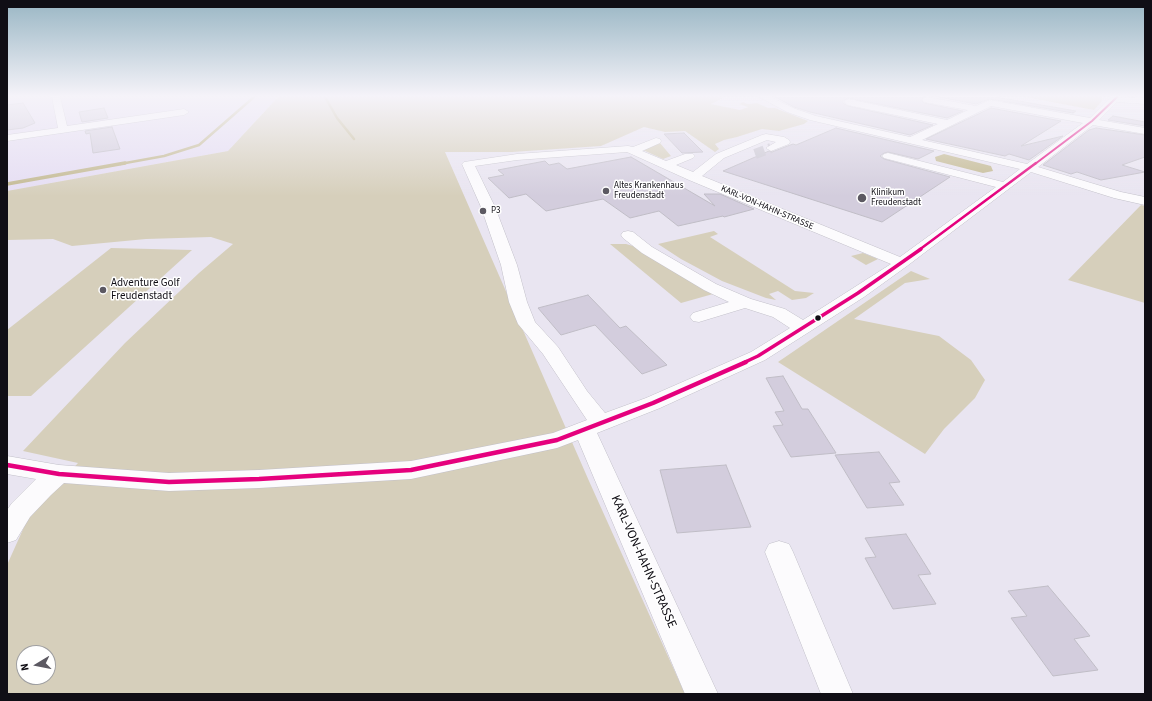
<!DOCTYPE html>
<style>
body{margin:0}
#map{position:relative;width:1152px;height:701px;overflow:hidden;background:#e9e5f1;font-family:"Source Sans 3",sans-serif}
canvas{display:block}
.frame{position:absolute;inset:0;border:8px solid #100e15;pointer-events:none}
.north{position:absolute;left:16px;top:645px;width:40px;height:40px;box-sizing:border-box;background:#fff;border:1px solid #9f9fa1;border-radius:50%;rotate:260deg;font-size:11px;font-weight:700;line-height:16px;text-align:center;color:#100e15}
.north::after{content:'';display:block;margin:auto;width:14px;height:18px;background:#5c5962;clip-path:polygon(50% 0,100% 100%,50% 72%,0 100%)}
</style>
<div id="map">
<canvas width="1152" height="701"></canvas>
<div class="frame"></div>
<div class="north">N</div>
</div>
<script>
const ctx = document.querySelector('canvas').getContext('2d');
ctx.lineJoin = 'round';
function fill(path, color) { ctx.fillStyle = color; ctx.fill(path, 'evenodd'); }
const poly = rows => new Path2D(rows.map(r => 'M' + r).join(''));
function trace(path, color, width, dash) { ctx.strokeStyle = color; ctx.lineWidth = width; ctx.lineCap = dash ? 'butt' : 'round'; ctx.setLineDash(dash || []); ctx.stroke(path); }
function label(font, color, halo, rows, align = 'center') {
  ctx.font = font + ' "Source Sans 3",sans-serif'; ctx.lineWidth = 3; ctx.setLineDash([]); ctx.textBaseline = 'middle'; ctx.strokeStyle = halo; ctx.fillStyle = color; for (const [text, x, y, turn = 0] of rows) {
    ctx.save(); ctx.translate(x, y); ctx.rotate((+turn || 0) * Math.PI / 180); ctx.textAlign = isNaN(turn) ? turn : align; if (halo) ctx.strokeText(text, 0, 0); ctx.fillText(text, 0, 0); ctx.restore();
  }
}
const built = poly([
 [7,97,278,97,228,151,7,191]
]);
const green = poly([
 [278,97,720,97,723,98,711,104,740,110,748,107,739,104,743,102,748,104,757,103,768,108,775,108,808,121,804,124,779,131,762,129,737,137,724,140,715,144,719,149,715,152,685,131,665,132,644,127,601,146,512,152,445,152,589,481,685,694,7,694,7,565,29,516,78,463,23,451,125,343,199,273,233,244,211,237,146,239,72,246,53,239,7,240,7,191,228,151],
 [24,653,48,653,48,677,24,677],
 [1025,97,1102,97,1102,101,1094,110],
 [660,143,671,156,663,159,643,150],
 [1141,205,1145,206,1145,303,1068,280],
 [714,231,718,234,710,237,795,291,814,293,806,298,792,300,778,291,769,294,776,300,766,298,722,281,681,259,658,244],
 [610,244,626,244,633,246,713,294,681,303],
 [111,248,192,250,31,396,7,396,7,330],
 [863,253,878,259,866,265,851,256],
 [911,271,930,279,905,283,854,319,939,336,971,360,985,380,975,398,944,429,925,454,778,362]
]);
const water = poly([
 [944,154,991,166,993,171,983,173,936,161,935,157]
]);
const streamFar1 = poly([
 [325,97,337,118,354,139],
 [120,164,164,156,199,145,254,97]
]);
const stream = poly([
 [7,184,125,163]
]);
const building = poly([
 [775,97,923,97,922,101,924,103,963,111,947,118,848,98,843,101,843,103,848,106,933,125,910,135,810,112,794,107,775,97],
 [938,97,996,97,1076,111,1073,113,990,99,976,104,938,97],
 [23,103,35,123,23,128,7,130,7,105,23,103],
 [104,108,108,118,82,122,79,112,104,108],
 [991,108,1061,121,1021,146,1063,136,1029,160,1009,154,1005,156,926,139,991,108],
 [1113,116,1145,122,1145,126,1108,120,1113,116],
 [112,127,120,149,93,153,90,133,86,134,85,131,112,127],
 [836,128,934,151,918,159,888,152,884,153,880,156,884,159,950,177,882,222,723,171,769,151,772,152,793,144,796,145,836,128],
 [1096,128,1145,135,1145,157,1122,165,1145,172,1101,180,1077,172,1071,174,1043,165,1089,130,1096,128],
 [684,133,703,152,682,153,664,134,684,133],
 [631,157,715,206,704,194,720,194,754,209,724,217,723,216,678,226,659,211,630,218,603,199,546,211,526,194,509,198,488,178,504,175,498,170,545,161,549,165,559,163,567,169,631,157],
 [588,295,620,328,626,326,667,365,642,374,595,325,561,335,538,308,588,295],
 [783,376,802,409,808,409,836,453,791,457,773,426,783,425,775,412,784,411,766,378,783,376],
 [879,452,900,482,889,483,904,505,867,508,835,455,879,452],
 [726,465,751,527,677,533,660,470,726,465],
 [906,534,931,574,918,575,936,604,893,609,865,558,876,557,865,538,906,534],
 [1048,586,1090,636,1074,639,1098,670,1053,676,1011,618,1027,616,1008,591,1048,586]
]);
const minorTunnel = poly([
 [755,154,771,148]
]);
const minor = poly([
 [52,97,60,97,67,126,184,109,189,112,184,115,7,141,7,135,58,128,52,97],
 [759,97,771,97,793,108,816,116,910,137,938,124,848,105,844,102,848,99,947,120,968,110,924,102,923,100,924,98,928,97,976,106,990,100,1090,118,1111,97,1145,98,1145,104,1117,102,1099,120,1145,128,1145,134,1093,125,1038,167,1121,192,1145,197,1145,205,1114,198,1031,172,907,266,864,297,765,360,660,408,597,433,718,694,685,694,578,440,557,448,411,479,259,488,169,491,64,483,51,495,30,517,16,540,7,543,7,510,12,503,36,479,7,474,7,456,59,465,169,473,259,470,411,461,553,433,587,420,543,354,518,324,509,302,501,265,481,207,462,164,464,162,517,154,628,146,633,147,656,138,660,139,661,141,660,143,642,151,666,161,685,154,693,154,695,156,693,158,676,165,693,172,716,154,762,135,766,134,784,137,789,140,790,142,789,144,771,151,766,148,776,142,767,140,724,158,702,176,900,257,996,187,884,158,882,156,884,154,888,153,1003,182,1020,169,810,120,787,112,759,97],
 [991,106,1083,123,1027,164,922,140,991,106],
 [627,152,689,180,891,264,803,320,785,309,751,299,716,284,652,247,633,232,628,231,623,232,621,235,623,238,642,253,704,290,729,302,693,313,690,317,693,321,699,322,745,308,773,317,790,328,751,352,646,398,605,413,587,391,558,347,535,322,527,302,517,265,495,207,475,166,517,160,627,152],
 [779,541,789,544,793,552,853,694,821,694,765,552,769,544,779,541]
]);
const bus1Far3 = poly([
 [1035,164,1092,121,1117,97]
]);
const bus1Far2 = poly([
 [919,250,1036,163]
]);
const bus1Far1 = poly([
 [743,363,758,356,858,293,921,249]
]);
const bus1 = poly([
 [7,465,59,474,169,482,259,479,411,470,557,440,653,403,746,362]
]);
const markers = [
 [606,191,4,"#5c5962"],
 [862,198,5,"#5c5962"],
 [483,211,4,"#5c5962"],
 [103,290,4,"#5c5962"],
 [818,318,3.5,"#100e15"]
];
const farPoinames = [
 ["Altes Krankenhaus",614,186],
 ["Freudenstadt",614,196],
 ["Klinikum",871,193],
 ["Freudenstadt",871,203],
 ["P3",491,211]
];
const farStreetnames = [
 ["KARL-VON-HAHN-STRASSE",767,208,23]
];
const poiNames = [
 ["Adventure Golf",111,284],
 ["Freudenstadt",111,297]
];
const nearStreetnames = [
 ["KARL-VON-HAHN-STRASSE",643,562,66]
];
fill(built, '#e5ddf3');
fill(green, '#d6cfbb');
fill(water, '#c2b88f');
trace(streamFar1, '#c2b88f', 2.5);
trace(stream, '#c2b88f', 3.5);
fill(building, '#d3cddd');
trace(building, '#c0bdc6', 1);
trace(minorTunnel, '#c8c5d0', 10, [10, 5]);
trace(minor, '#c2c0c9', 1);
fill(minor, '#fcfbfd');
trace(bus1Far3, '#e5007d', 2);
trace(bus1Far2, '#e5007d', 2.5);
trace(bus1Far1, '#e5007d', 3.5);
trace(bus1, '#e5007d', 4.5);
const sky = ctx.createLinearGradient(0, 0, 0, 196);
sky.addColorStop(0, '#99b6c4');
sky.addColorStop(0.49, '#f5f3f9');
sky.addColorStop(1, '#f5f3f900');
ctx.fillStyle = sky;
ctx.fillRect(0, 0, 1152, 196);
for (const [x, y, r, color] of markers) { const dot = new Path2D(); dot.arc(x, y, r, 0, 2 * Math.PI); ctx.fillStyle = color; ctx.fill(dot); trace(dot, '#fff', 1.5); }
label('9px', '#100e15', '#fff', farPoinames, 'left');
label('9px', '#100e15', '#fff', farStreetnames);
label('11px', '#100e15', '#fff', poiNames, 'left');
label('13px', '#100e15', '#fff', nearStreetnames);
</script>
